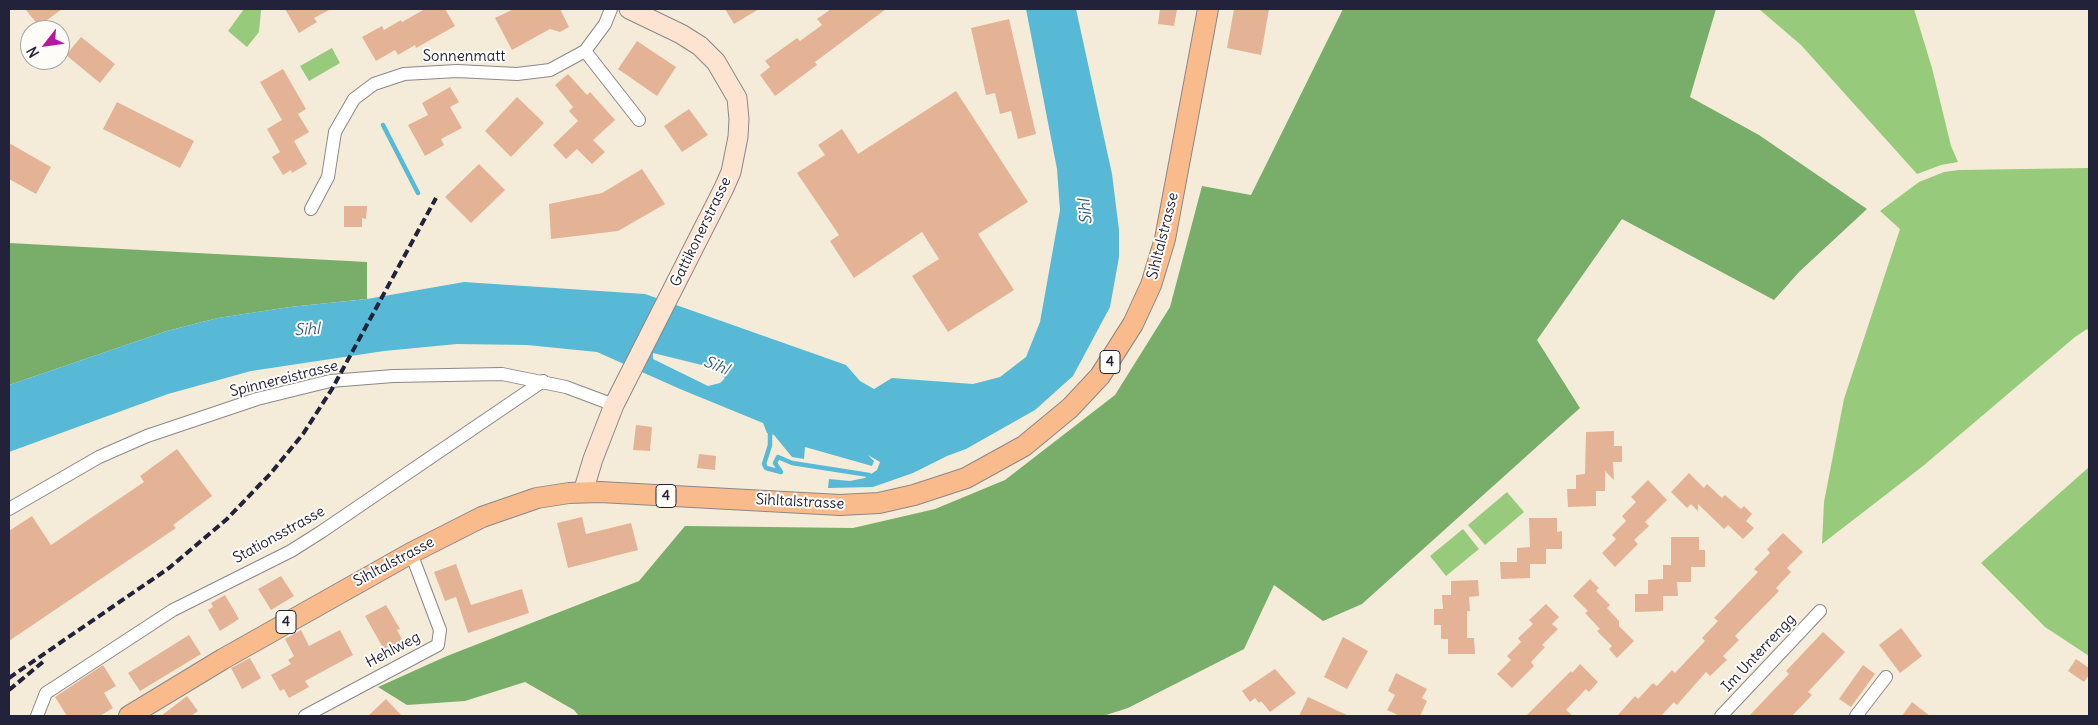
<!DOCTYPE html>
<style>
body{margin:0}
#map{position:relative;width:2098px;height:725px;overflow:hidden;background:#f4ecd8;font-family:Delius,sans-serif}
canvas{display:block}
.frame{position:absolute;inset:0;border:10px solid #22223b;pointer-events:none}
.north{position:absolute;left:20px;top:20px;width:50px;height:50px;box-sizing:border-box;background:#fdfcf7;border:1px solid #a5a5ac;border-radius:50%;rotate:240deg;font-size:14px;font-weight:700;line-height:20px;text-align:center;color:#22223b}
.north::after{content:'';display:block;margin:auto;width:18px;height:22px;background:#b5179e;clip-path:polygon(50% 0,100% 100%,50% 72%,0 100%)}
</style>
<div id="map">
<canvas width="2098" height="725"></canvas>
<div class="frame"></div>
<div class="north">N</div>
</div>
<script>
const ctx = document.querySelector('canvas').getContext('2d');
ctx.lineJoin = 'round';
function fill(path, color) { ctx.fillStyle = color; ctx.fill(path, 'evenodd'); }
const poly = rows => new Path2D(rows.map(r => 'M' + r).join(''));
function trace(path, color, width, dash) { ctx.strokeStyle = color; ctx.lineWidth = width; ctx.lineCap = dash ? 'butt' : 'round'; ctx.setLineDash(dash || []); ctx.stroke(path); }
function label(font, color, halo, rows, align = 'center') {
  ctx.font = font + ' Delius,sans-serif'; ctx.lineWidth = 4; ctx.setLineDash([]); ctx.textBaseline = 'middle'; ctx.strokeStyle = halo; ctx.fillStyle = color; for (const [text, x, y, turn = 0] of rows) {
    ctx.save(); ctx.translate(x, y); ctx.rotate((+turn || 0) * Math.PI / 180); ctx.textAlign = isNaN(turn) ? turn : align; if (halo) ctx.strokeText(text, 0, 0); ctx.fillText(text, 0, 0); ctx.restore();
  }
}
const green = poly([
 [244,9,261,10,259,32,247,47,228,31],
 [1759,9,1914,9,1932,68,1951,146,1958,162,1941,165,1917,174,1801,45],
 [332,48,340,63,309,81,300,66],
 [2089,168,2089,332,2087,329,2075,337,1923,466,1822,544,1824,502,1844,399,1900,229,1880,211,1919,182,1944,172,1959,170],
 [2089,467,2089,656,2045,627,1981,563],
 [1507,492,1524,512,1485,545,1468,525],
 [1463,529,1479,549,1446,576,1430,556]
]);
const forest = poly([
 [1343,9,1716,9,1690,97,1759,135,1867,209,1799,272,1774,300,1622,219,1537,340,1580,408,1362,604,1323,621,1274,585,1244,649,1128,708,1103,716,579,716,574,710,525,682,465,701,407,705,378,687,447,656,639,581,685,526,853,528,935,509,1005,480,1115,395,1170,307,1202,186,1251,195],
 [9,243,367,262,367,299,290,307,218,318,167,331,9,385]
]);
const water = poly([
 [1026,9,1076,9,1112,174,1119,230,1119,257,1110,307,1073,376,1035,410,966,449,947,456,913,473,873,487,828,488,829,479,850,481,865,478,877,470,880,462,868,455,874,461,872,466,805,447,804,459,792,457,774,435,767,433,763,423,680,389,597,352,527,345,457,344,384,351,251,371,168,394,9,452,9,385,167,331,218,318,290,307,367,299,464,282,645,294,846,365,860,381,874,389,892,378,973,384,1000,377,1026,357,1040,322,1060,210,1057,169],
 [653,353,714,368,725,378,720,383,708,386,653,359]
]);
const stream = poly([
 [383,125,418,193],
 [770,429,770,445,764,464,766,468,781,472,775,463,778,457,792,463,869,475]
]);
const building = poly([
 [25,9,62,9,39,26],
 [285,9,331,9,314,18,317,22,299,33],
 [425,9,445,9,455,26,416,48,415,45,398,55,395,50,376,61,362,37,382,26,384,30,401,20,402,22],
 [514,9,560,9,569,27,560,32,550,29,512,50,495,18],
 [725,9,759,9,734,24],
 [831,9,886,9,815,62,817,65,775,96,760,75,770,67,765,61,797,38,800,41,822,25,817,19],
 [1160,9,1177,9,1174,26,1158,24],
 [1234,9,1269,9,1261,55,1227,48],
 [1009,19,1036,134,1018,139,1011,111,1000,114,995,93,986,95,971,28],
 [81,37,115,64,100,83,66,55],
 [637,41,676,67,657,96,618,69],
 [283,69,306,109,298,114,309,132,294,141,307,164,292,173,291,170,283,175,272,157,280,152,267,129,282,120,260,82],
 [568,74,587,95,590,92,615,120,593,140,605,152,592,164,577,149,566,159,553,145,578,121,569,111,573,107,555,85],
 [450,87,459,102,450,107,462,128,441,139,444,145,425,156,408,125,428,115,422,103],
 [956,91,1028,202,978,234,1014,290,948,332,912,276,939,259,922,232,854,278,830,241,839,235,797,173,825,155,818,145,842,129,858,154],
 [517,97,544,123,511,157,485,131],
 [117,102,194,141,180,168,103,129],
 [689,109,708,135,682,152,664,126],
 [9,143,51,167,36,194,9,179],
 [479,164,505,190,471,223,445,197],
 [642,169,665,204,618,231,551,239,549,204,602,193],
 [344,206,367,206,366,219,362,218,362,227,344,227],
 [636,425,652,427,650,451,633,450],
 [1614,431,1614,446,1622,446,1622,462,1613,462,1614,480,1605,471,1605,491,1596,491,1596,506,1568,507,1567,489,1576,489,1576,475,1585,474,1586,432],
 [177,449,212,496,173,525,176,528,9,641,9,531,32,516,51,545,144,482,140,476],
 [699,454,716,456,715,470,697,468],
 [1689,473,1704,488,1707,484,1722,498,1725,495,1741,509,1744,506,1752,514,1746,521,1754,528,1743,539,1728,525,1724,529,1698,504,1698,511,1691,504,1687,508,1671,492],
 [1648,480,1667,500,1645,522,1649,526,1634,540,1638,544,1615,567,1602,553,1616,539,1612,535,1626,521,1622,516,1636,502,1631,497],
 [582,517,586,534,631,523,638,550,568,568,557,523],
 [1529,518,1557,518,1557,532,1562,531,1562,549,1546,549,1546,564,1530,564,1530,578,1501,579,1500,562,1517,562,1517,548,1530,547],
 [1783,533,1803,552,1787,568,1791,572,1776,588,1779,591,1735,636,1739,640,1723,656,1727,660,1710,676,1706,672,1677,705,1674,702,1661,716,1617,716,1635,696,1638,699,1653,683,1657,686,1672,670,1675,673,1705,641,1702,638,1718,621,1714,618,1758,572,1754,569,1770,553,1767,549],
 [1671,537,1699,537,1699,550,1705,550,1705,567,1691,567,1691,582,1677,582,1678,596,1663,596,1663,611,1635,612,1635,594,1648,594,1648,580,1663,579,1663,565,1671,565],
 [456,564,471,605,522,589,529,613,468,633,456,597,445,601,434,572],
 [281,576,294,596,271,610,258,589],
 [1590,579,1599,588,1596,591,1610,605,1607,608,1619,621,1619,626,1634,641,1617,658,1609,649,1612,646,1597,631,1600,629,1585,613,1588,611,1573,596],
 [1478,580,1479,596,1469,597,1470,611,1467,611,1467,638,1474,638,1475,654,1448,654,1448,639,1441,639,1441,625,1434,625,1434,609,1443,609,1442,595,1451,595,1451,581],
 [225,595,239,619,220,631,208,610,213,607,211,603],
 [1546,604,1559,617,1552,624,1558,629,1542,645,1545,647,1531,662,1534,666,1512,688,1497,674,1511,660,1507,656,1521,642,1518,638,1533,624,1529,620],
 [386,605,400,629,397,630,404,643,386,653,365,616],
 [1901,628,1922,656,1900,673,1879,645],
 [301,630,309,646,340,630,353,655,305,681,309,687,289,698,284,689,280,691,271,675,291,664,288,660,294,656,285,639],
 [1823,632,1845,652,1808,692,1812,695,1792,716,1749,716,1789,674,1786,671],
 [189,635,201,654,140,691,128,673],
 [1343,637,1368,651,1347,689,1324,677],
 [250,658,261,678,242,689,231,668],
 [2076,659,2089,668,2089,675,2084,682,2068,671],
 [1580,664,1598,682,1589,692,1586,689,1566,710,1573,716,1526,716,1571,671,1572,673],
 [103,665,116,686,104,693,113,708,100,716,67,716,55,697],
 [1863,665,1875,674,1851,707,1839,699],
 [1275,669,1296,693,1270,712,1261,701,1259,703,1255,698,1250,702,1242,691],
 [1396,673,1427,689,1422,698,1427,701,1420,716,1400,716,1387,710,1395,695,1388,691],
 [187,696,198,711,191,716,161,716],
 [1308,697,1349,716,1299,716],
 [386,699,402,716,368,716],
 [1912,702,1930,716,1902,716]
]);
const street = poly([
 [585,51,639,120],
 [311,209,328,177,335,132,354,99,374,84,404,74,457,71,517,74,550,70,585,51,605,24,611,9],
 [9,509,99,457,147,436,257,399,330,381,393,376,502,374,566,387,614,405],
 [37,716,46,693,173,610,291,551,321,532,543,381],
 [305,716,438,645,440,630,411,553],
 [1721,716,1820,611],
 [1856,716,1886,677]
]);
const secondary = poly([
 [583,492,593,459,614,405,724,188,731,172,738,137,739,119,737,98,716,62,700,46,681,34,629,9]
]);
const primary = poly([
 [129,716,223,659,411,553,482,517,537,498,569,493,600,492,840,505,879,503,914,495,966,478,1024,446,1070,408,1100,376,1133,324,1151,285,1165,239,1208,9]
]);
const rail = poly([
 [9,678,169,568,227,519,271,473,303,434,332,389,436,198],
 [9,690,44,661]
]);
const shields = [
 [1110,362,20],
 [666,496,20],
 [286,622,20]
];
const shieldNames = [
 ["4",1110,362],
 ["4",666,496],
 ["4",286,622]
];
const streetNames = [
 ["Sonnenmatt",464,57],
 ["Gattikonerstrasse",701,232,-64],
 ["Sihltalstrasse",1163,236,-76],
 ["Spinnereistrasse",284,379,-14],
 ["Sihltalstrasse",800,502,3],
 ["Stationsstrasse",279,535,-29],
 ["Sihltalstrasse",394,562,-28],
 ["Hehlweg",393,650,-28],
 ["Im Unterrengg",1759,653,-47]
];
const waterNames = [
 ["Sihl",1086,212,-96],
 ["Sihl",307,330,-3],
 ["Sihl",716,366,22]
];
fill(green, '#97ca7a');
fill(forest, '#79ae6a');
fill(water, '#57b9d5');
trace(stream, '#57b9d5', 4.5);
fill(building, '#e4b395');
trace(street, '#8b878a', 14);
trace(secondary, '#8b878a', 21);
trace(primary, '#8b878a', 22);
trace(street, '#fff', 12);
trace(secondary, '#fde4d1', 19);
trace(primary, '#fabb8c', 20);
trace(rail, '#22223b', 4, [8, 4]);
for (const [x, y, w] of shields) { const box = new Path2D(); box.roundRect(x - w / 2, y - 11.5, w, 23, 4); ctx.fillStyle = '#fdfcf7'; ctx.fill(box); trace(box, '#22223b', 1); }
label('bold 14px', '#22223b', null, shieldNames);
label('15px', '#22223b', '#fdfcf7', streetNames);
label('italic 16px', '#375e79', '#fdfcf7', waterNames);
</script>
